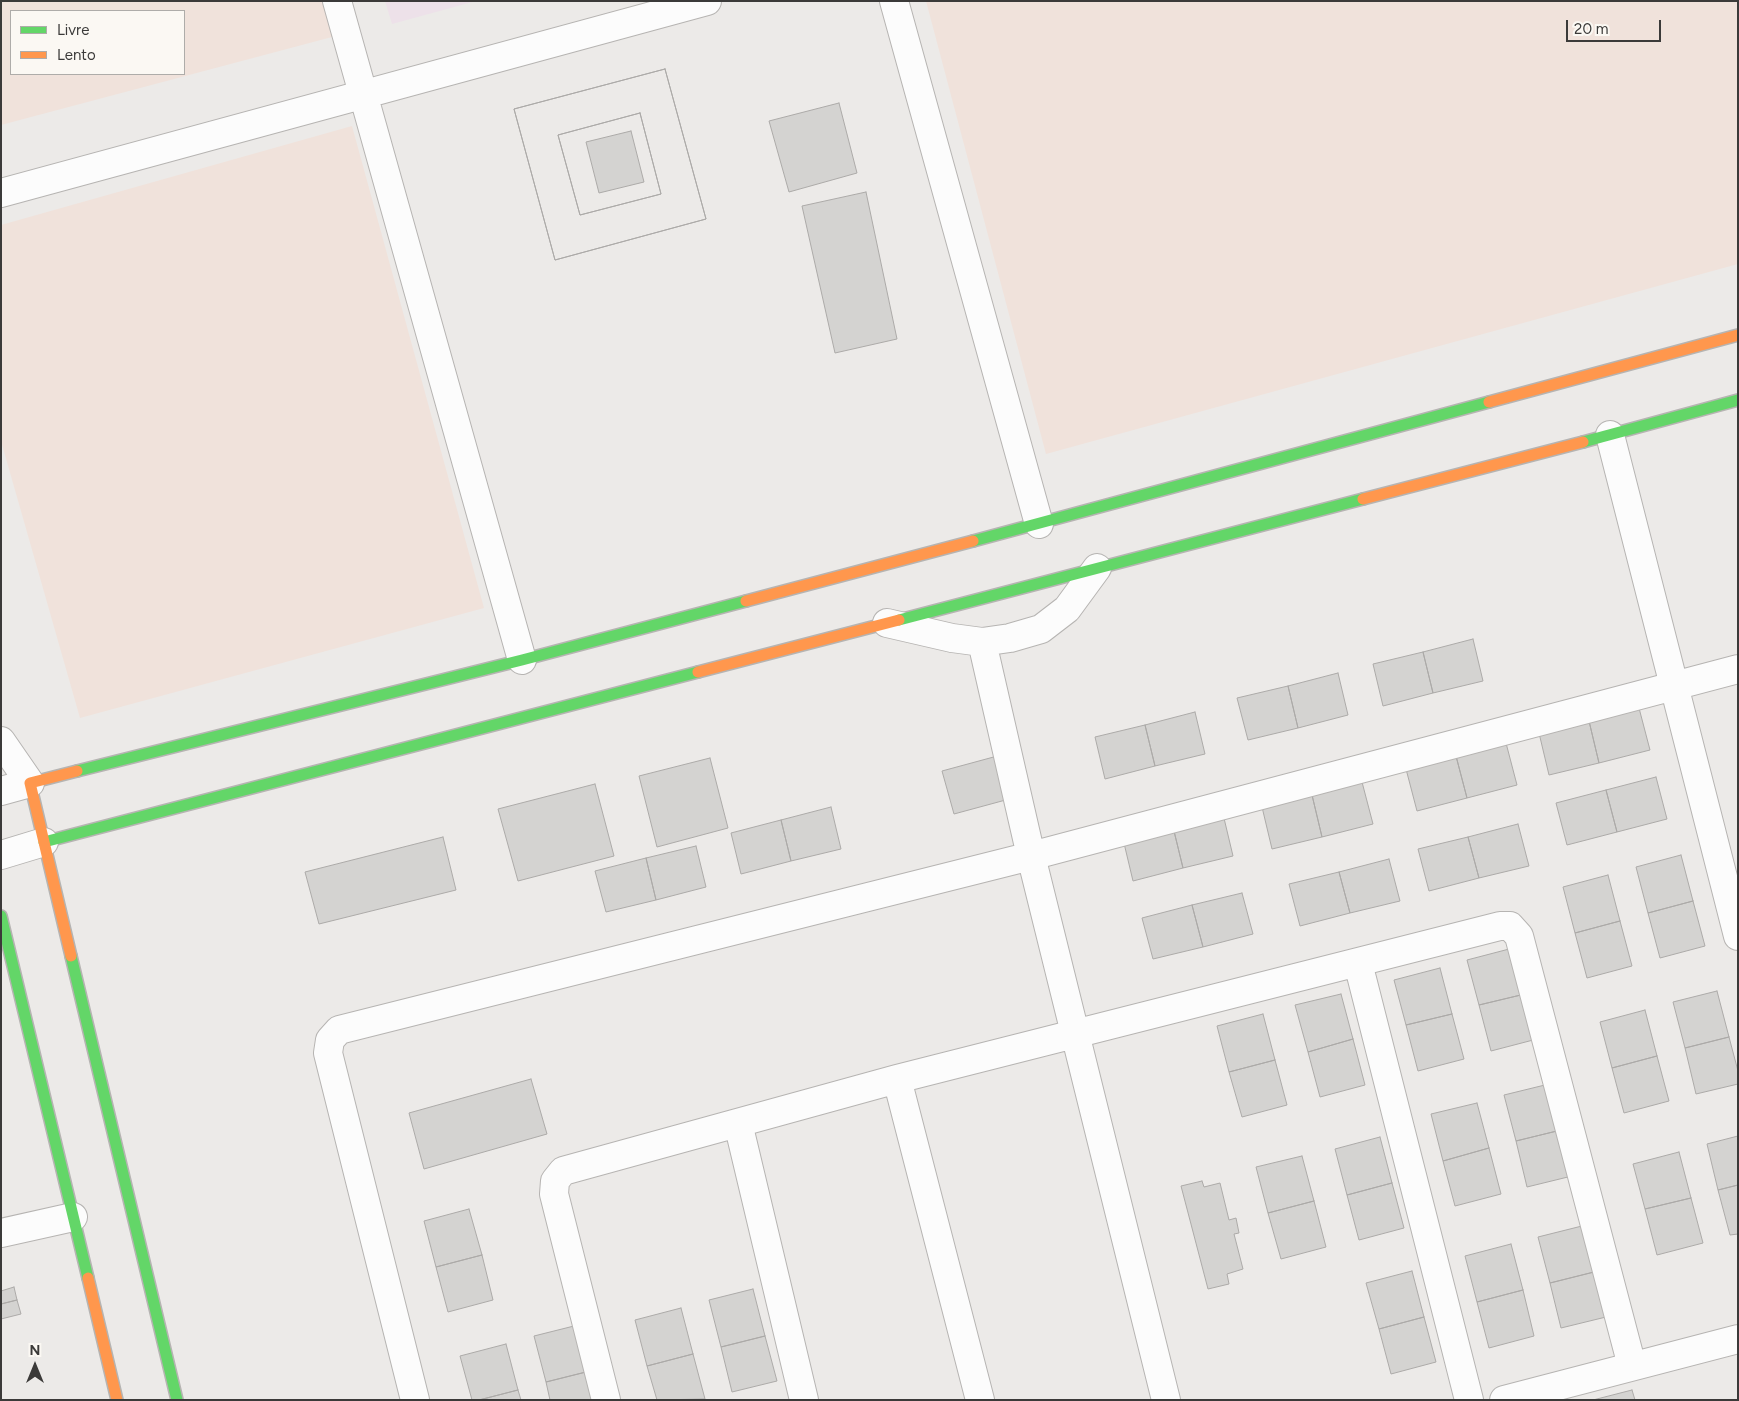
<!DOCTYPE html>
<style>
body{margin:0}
#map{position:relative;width:1739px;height:1401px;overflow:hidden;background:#eceae8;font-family:Figtree,sans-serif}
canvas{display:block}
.frame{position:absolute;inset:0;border:2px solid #3b3a39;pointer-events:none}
.legend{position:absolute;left:10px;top:10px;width:175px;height:65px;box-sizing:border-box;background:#fbf8f3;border:1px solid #aeaca9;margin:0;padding:6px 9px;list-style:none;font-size:15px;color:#3b3a39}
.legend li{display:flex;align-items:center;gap:10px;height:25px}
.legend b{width:25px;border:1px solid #aeaca9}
.north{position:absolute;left:10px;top:1341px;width:50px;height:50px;-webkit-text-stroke:4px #fbf8f3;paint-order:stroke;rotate:0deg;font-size:14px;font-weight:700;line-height:20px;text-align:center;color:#3b3a39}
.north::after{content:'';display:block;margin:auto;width:18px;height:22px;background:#3b3a39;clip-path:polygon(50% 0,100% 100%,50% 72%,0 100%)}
.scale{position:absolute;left:1566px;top:20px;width:95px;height:22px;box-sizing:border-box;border:2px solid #3b3a39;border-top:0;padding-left:6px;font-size:15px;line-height:18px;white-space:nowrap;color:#3b3a39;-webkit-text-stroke:4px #fbf8f3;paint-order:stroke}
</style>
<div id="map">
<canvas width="1739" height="1401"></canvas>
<div class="frame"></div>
<ul class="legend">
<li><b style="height:6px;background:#63d668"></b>Livre</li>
<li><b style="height:6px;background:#ff974d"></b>Lento</li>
</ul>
<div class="north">N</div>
<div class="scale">20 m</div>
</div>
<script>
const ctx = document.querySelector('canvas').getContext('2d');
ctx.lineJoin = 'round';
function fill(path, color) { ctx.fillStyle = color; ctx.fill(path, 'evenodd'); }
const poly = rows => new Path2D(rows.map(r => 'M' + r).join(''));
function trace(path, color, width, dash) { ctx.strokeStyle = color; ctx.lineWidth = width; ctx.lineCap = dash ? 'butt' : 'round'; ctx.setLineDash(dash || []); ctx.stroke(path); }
const industrial = poly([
 [1,1,323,1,332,37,1,125],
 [11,11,184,11,184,74,11,74],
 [926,1,1738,1,1738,264,1046,454],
 [352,126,484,608,80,718,1,441,1,225]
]);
const education = poly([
 [385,1,476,1,392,24]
]);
const building = poly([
 [665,69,706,219,555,260,514,109,665,69],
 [640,113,661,194,580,215,558,135,640,113],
 [665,69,706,219,555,260,514,109,665,69],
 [640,113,661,194,580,215,558,135,640,113],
 [839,103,857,173,789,192,769,121,839,103],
 [631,131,644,182,599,193,586,142,631,131],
 [866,192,897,339,835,353,802,206,866,192],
 [1473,639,1483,681,1433,693,1423,652,1473,639],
 [1423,652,1433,693,1383,706,1373,664,1423,652],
 [1338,673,1348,715,1298,728,1288,686,1338,673],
 [1288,686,1298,728,1248,740,1237,698,1288,686],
 [1639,708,1650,750,1599,763,1589,721,1639,708],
 [1195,712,1205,754,1155,766,1145,725,1195,712],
 [1589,721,1599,763,1549,775,1539,733,1589,721],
 [1145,725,1155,766,1105,779,1095,737,1145,725],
 [1506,743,1517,785,1467,798,1456,756,1506,743],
 [1001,755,1013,798,954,814,942,771,1001,755],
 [1456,756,1467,798,1417,811,1406,769,1456,756],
 [710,758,728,828,657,847,639,776,710,758],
 [1656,777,1667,819,1617,832,1606,790,1656,777],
 [1362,782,1373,824,1322,837,1312,795,1362,782],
 [595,784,614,856,518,881,498,809,595,784],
 [1606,790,1617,832,1567,845,1556,803,1606,790],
 [1312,795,1322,837,1272,849,1262,807,1312,795],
 [831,807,841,849,791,861,781,820,831,807],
 [1223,814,1233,856,1183,868,1173,827,1223,814],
 [781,820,791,861,741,874,731,833,781,820],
 [1518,824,1529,866,1479,878,1468,837,1518,824],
 [1173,827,1183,868,1133,881,1123,839,1173,827],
 [443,837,456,890,319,924,305,872,443,837],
 [1468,837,1479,878,1429,891,1418,849,1468,837],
 [696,846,706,887,656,900,646,858,696,846],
 [1681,855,1693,901,1648,913,1636,867,1681,855],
 [646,858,656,900,606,912,595,871,646,858],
 [1389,859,1400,901,1350,913,1339,872,1389,859],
 [1339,872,1350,913,1300,926,1289,884,1339,872],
 [1608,875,1620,921,1575,933,1563,887,1608,875],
 [1242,893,1253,934,1203,947,1192,905,1242,893],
 [1693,901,1705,946,1660,958,1648,913,1693,901],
 [1192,905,1203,947,1153,959,1142,918,1192,905],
 [1620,921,1632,966,1587,978,1575,933,1620,921],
 [1513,948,1525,994,1479,1005,1467,960,1513,948],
 [1440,968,1452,1014,1406,1025,1394,980,1440,968],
 [1717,991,1729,1037,1685,1048,1673,1002,1717,991],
 [1341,994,1353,1039,1308,1052,1295,1005,1341,994],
 [1525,994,1537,1039,1491,1051,1479,1005,1525,994],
 [1645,1010,1657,1056,1612,1068,1600,1022,1645,1010],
 [1263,1014,1275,1060,1229,1072,1217,1026,1263,1014],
 [1452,1014,1464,1059,1418,1071,1406,1025,1452,1014],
 [1729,1037,1738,1071,1738,1084,1696,1094,1685,1048,1729,1037],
 [1353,1039,1365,1085,1320,1097,1308,1052,1353,1039],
 [1657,1056,1669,1101,1624,1113,1612,1068,1657,1056],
 [1275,1060,1287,1105,1242,1117,1229,1072,1275,1060],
 [531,1079,547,1134,424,1169,409,1113,531,1079],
 [1549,1084,1561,1130,1516,1141,1504,1095,1549,1084],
 [1477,1103,1489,1148,1443,1161,1431,1114,1477,1103],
 [1561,1130,1572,1176,1527,1187,1516,1141,1561,1130],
 [1738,1136,1738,1185,1718,1190,1707,1144,1738,1136],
 [1380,1137,1392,1183,1347,1195,1335,1149,1380,1137],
 [1489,1148,1501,1194,1455,1206,1443,1161,1489,1148],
 [1679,1152,1691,1198,1645,1209,1633,1164,1679,1152],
 [1302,1156,1314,1201,1268,1213,1256,1167,1302,1156],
 [1202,1181,1204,1187,1220,1183,1229,1220,1236,1218,1239,1233,1234,1234,1243,1269,1227,1274,1229,1284,1208,1289,1181,1186,1202,1181],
 [1392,1183,1404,1228,1359,1240,1347,1195,1392,1183],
 [1738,1185,1738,1234,1730,1235,1718,1190,1738,1185],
 [1691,1198,1703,1243,1657,1255,1645,1209,1691,1198],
 [1314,1201,1326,1247,1281,1259,1268,1213,1314,1201],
 [469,1209,482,1255,436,1267,424,1221,469,1209],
 [1582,1226,1594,1272,1550,1283,1538,1237,1582,1226],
 [1511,1244,1523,1290,1477,1302,1465,1256,1511,1244],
 [482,1255,493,1300,448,1312,436,1267,482,1255],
 [1412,1271,1424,1317,1379,1329,1366,1283,1412,1271],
 [1594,1272,1606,1317,1561,1328,1550,1283,1594,1272],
 [14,1287,17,1300,1,1304,1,1291,14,1287],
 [753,1289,765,1336,721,1347,709,1300,753,1289],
 [1523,1290,1534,1336,1489,1348,1477,1302,1523,1290],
 [17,1300,21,1314,1,1319,1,1304,17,1300],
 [681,1308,693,1354,647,1366,635,1320,681,1308],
 [1424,1317,1436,1362,1391,1374,1379,1329,1424,1317],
 [578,1325,590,1371,546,1382,534,1336,578,1325],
 [765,1336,777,1381,732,1392,721,1347,765,1336],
 [506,1344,518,1390,479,1400,472,1400,460,1356,506,1344],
 [693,1354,705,1399,657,1400,647,1366,693,1354],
 [590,1371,597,1400,550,1400,546,1382,590,1371],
 [518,1390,521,1400,479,1400,518,1390],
 [1632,1390,1635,1400,1593,1400,1632,1390]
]);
const street = poly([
 [337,1,522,660],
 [894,1,1039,524],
 [1,193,707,1],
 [1610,435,1738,936],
 [887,623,952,638,982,642,1010,638,1041,629,1067,609,1097,568],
 [982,642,1031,856,1166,1400],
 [1,741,30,783,1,791],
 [1,855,44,842],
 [1358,963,1469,1400],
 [897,1079,980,1400],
 [738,1123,804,1400],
 [1,1233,73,1217],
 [415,1400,328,1053,330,1040,339,1030,1031,856,1738,669],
 [606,1400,554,1194,555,1181,563,1171,897,1079,1500,926,1510,926,1519,936,1632,1366],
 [1504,1400,1738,1339]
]);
const fast = poly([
 [1583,442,1738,400],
 [973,541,1489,402],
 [899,620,1363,499],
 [77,771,522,660,746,601],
 [44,842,698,672],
 [1,916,88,1278],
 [71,956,177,1400]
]);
const slow = poly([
 [1489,402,1738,335],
 [1363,499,1583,442],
 [746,601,973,541],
 [698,672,899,620],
 [71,956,30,783,77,771],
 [88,1278,117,1400]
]);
fill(industrial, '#f0e2db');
fill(education, '#ede1e9');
fill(building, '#d4d3d1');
trace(building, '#acaaa8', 1);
trace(street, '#b6b4b2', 30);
trace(fast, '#b6b4b2', 14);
trace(slow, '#b6b4b2', 14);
trace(street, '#fcfcfc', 28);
trace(fast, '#63d668', 11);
trace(slow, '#ff974d', 11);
</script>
